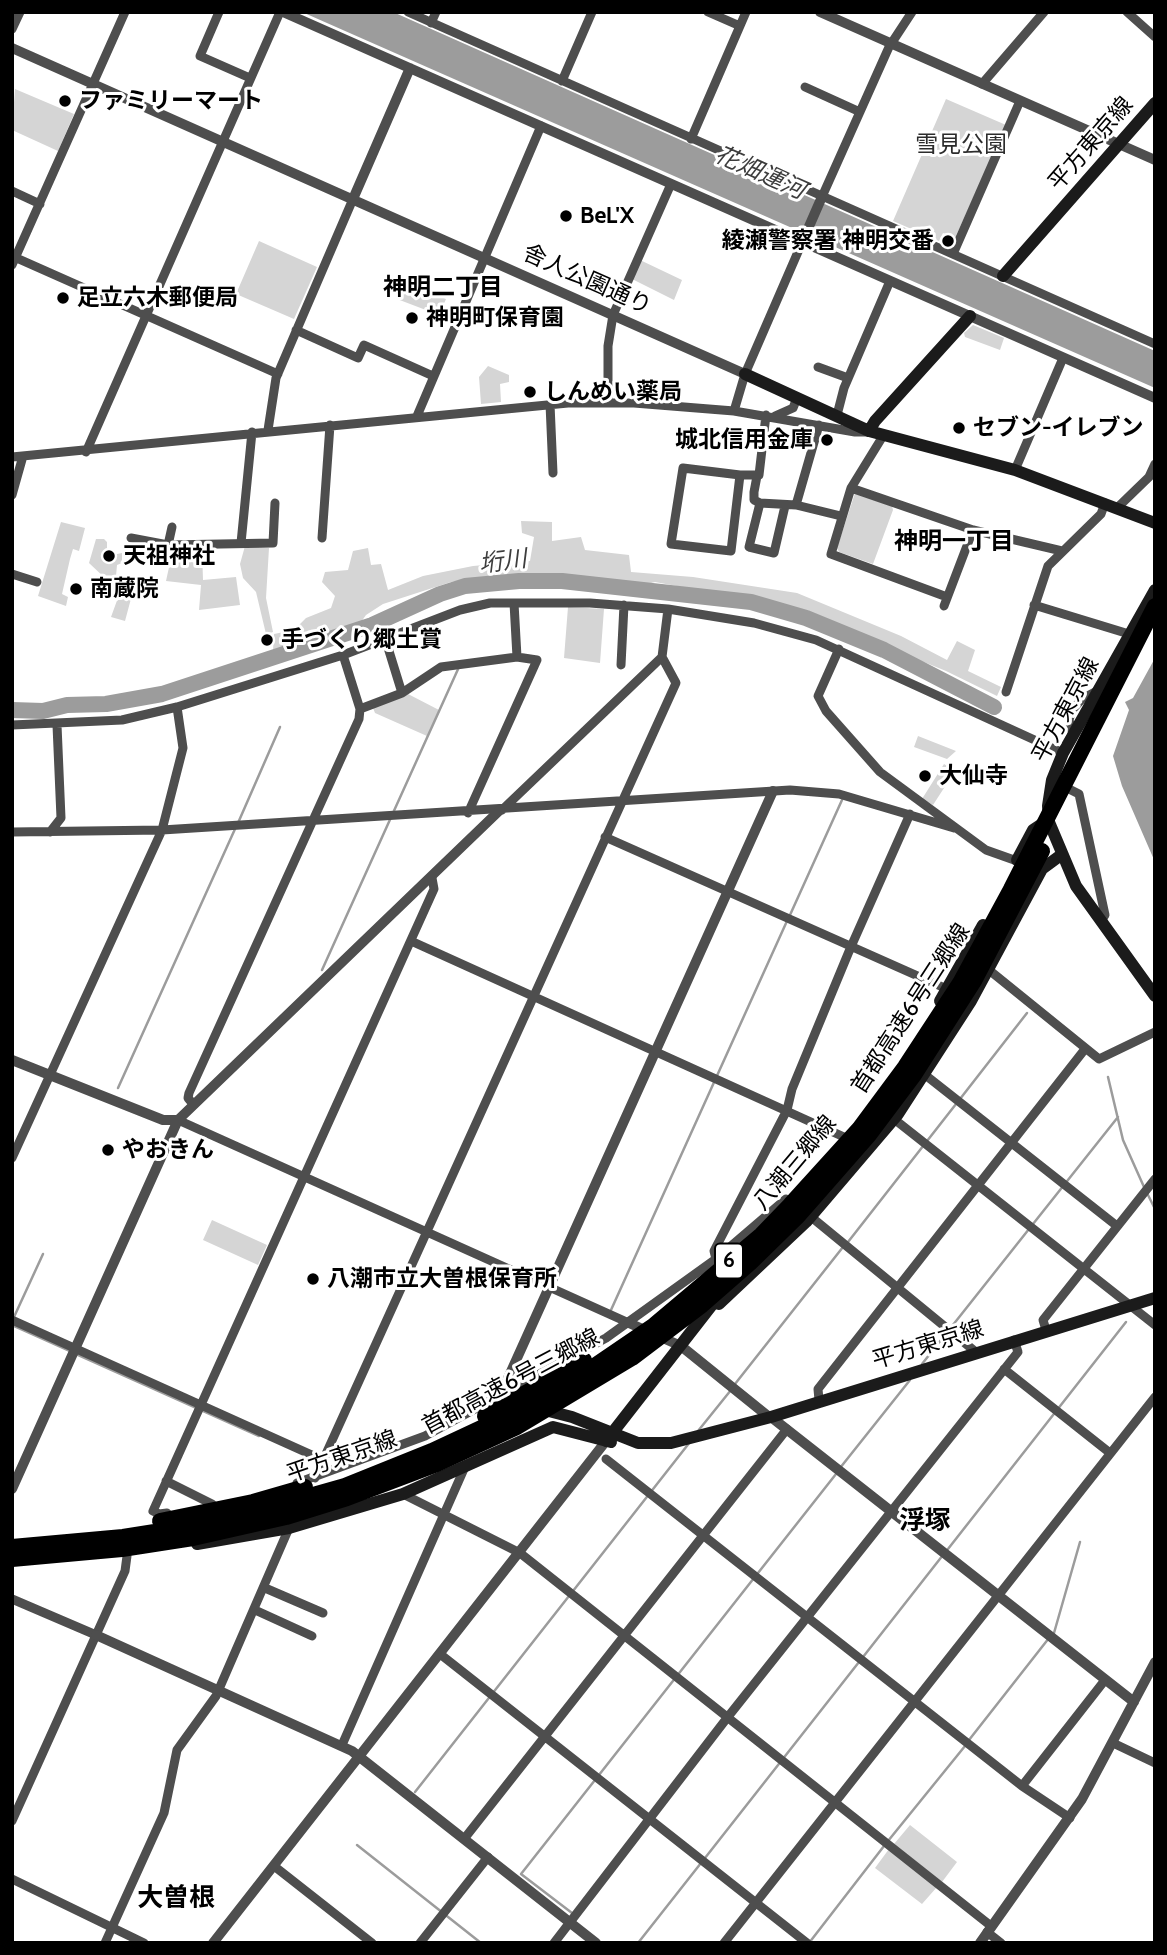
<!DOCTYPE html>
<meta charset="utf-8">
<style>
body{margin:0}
#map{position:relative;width:1167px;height:1955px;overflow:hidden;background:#fff;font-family:Cabin,sans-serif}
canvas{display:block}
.frame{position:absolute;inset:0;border:14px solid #000;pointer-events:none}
</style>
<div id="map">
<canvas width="1167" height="1955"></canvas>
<div class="frame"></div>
</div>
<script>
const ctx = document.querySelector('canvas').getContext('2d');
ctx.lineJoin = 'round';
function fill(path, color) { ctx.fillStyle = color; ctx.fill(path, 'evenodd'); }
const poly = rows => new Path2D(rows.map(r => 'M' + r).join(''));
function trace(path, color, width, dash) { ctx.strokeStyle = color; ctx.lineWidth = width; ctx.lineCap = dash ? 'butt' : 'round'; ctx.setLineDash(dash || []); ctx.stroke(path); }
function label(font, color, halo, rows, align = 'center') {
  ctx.font = font + ' Cabin,"Noto Sans JP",sans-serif'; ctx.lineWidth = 6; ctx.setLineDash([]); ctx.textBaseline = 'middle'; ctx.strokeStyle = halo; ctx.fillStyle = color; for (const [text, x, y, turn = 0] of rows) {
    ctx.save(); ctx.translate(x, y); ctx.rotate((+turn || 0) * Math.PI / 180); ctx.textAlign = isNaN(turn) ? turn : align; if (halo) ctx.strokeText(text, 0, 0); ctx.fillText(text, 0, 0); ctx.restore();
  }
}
const green = poly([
 [15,89,74,114,58,151,12,130],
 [946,99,1006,125,955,238,943,233,939,241,893,221],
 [259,241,317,267,294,319,236,294],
 [640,260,682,280,674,300,632,279],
 [404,280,446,299,439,315,397,299],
 [973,325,1004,338,1000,350,965,337,964,333],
 [488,366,509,375,509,382,500,384,501,402,481,404,479,377],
 [855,493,892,506,893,510,873,564,839,552,837,548],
 [521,521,552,522,552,541,581,537,585,550,629,555,631,572,693,577,797,593,901,636,947,660,957,641,975,650,968,671,1001,687,997,696,946,671,823,621,769,603,655,582,639,586,541,575,509,574,451,582,383,604,366,615,361,622,273,650,274,634,294,630,306,618,331,608,335,596,322,582,325,572,348,570,353,551,368,548,371,565,381,564,388,590,423,576,473,566,530,561,534,537,522,533],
 [61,522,85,528,79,551,73,549,70,559,62,594,68,597,66,606,38,596],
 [96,539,104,539,107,542,107,556,122,553,122,563,117,565,116,576,136,580,125,621,111,617,119,595,111,592,115,579,107,580,89,563],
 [245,546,269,548,266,598,273,632,266,634,256,592,243,578,240,564],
 [173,549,202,550,203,580,236,577,240,605,199,610,201,585,166,581],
 [568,607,604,609,600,663,564,658],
 [408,694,439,710,427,736,375,713,373,708],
 [918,736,956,751,947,759,914,747],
 [944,764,955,771,933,805,922,799],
 [212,1220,267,1245,258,1265,203,1240],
 [910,1825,957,1862,942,1882,894,1844],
 [889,1849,937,1887,922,1904,875,1868]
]);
const water = poly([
 [302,12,393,12,1155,351,1155,388],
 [1155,658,1153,763,1155,862,1122,786,1113,756,1129,710,1125,702,1133,698]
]);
const stream = poly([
 [238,823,280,727],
 [790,915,842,800],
 [322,970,459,667],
 [1108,1077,1123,1140,1144,1187],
 [118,1088,235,829],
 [960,1099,1027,1013],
 [1147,1193,1155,1209],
 [1033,1224,1118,1117],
 [848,1242,956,1104],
 [611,1310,787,921],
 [14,1317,43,1254],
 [12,1325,70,1351],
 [76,1354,259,1436],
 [922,1364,1029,1229],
 [735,1384,843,1247],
 [698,1431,731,1390],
 [840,1468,910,1380],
 [948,1549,1126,1322],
 [758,1573,836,1474],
 [573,1591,690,1442],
 [1054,1633,1080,1542],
 [863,1657,943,1555],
 [969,1740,1049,1638],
 [415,1792,569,1596],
 [888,1841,965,1746],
 [357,1845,481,1943],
 [705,1858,859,1662],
 [572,1913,521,1874,754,1578],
 [638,1943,701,1863],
 [809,1943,884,1846]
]);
const river = poly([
 [12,710,43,711,67,705,106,704,162,694,372,625,440,594,465,586,519,581,562,581,751,602,806,618,884,650,994,707]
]);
const minor = poly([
 [219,12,200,56,250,78],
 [408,12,1155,344],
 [708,12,740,26],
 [1127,12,1155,37],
 [431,23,436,12],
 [12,29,20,12],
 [562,81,592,12],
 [982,84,1044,12],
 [805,87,860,112],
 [691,139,746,12],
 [12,191,40,204],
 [821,199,889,47,912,12],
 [953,254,1020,101],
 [12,256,278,374],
 [12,265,125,12],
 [296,330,358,358,364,345,433,376],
 [818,367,848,378],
 [608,402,608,346,613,315,671,184],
 [550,404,553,473],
 [734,411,745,374,804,238],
 [837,415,844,388,890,281],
 [417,416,541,126],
 [775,416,793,408,797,398],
 [268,430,276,378,353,199],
 [883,436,851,488,973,530,1062,551],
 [86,452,280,12],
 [12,457,568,403,634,403,734,411,855,432,866,432],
 [1015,470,1063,358],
 [740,475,683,468,671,544,731,551,740,475,759,475,766,415],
 [757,476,754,492,754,500,760,503,796,505,841,516],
 [851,488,831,554,947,597],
 [12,495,23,456],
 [760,503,749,547,774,553,785,506],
 [796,505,819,425],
 [1117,508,1149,477,1155,464],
 [131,538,168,545,273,543,275,503],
 [322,538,330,425],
 [241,543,252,432],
 [168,545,172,527],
 [12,574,37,582],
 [514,603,517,657],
 [1034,605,1129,634],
 [944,606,973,530],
 [385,638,402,693],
 [839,649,818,696,826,711,880,772,986,850,1017,861],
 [621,665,624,605],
 [1006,692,1048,566,1101,514,1105,503],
 [360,709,402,693,441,667,517,657,537,660,468,813],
 [12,725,122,720,177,707,343,655,460,610,490,603,590,603,668,609,754,623,816,640,1063,753],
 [1073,735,1069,720,1072,710,1082,699,1097,691],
 [1061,785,1079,794,1105,915,1101,921],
 [502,810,662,657,668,609],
 [12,832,162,830,790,790,839,794,954,828],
 [50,832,61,818,57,725],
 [605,837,947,989],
 [411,941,844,1137],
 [989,970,1099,1059,1155,1032],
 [924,1074,1117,1226],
 [193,1104,188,1098,189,1093,359,719,360,709,343,655],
 [894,1119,1155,1325],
 [178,1120,629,1323],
 [12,1158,162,830,183,748,177,707],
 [810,1216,977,1353],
 [716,1259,714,1251,787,1110,792,1089,850,949,910,814],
 [12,1320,323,1460],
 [1046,1330,1043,1320,1155,1179],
 [1004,1369,1110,1453],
 [819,1400,818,1389,1085,1049],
 [606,1459,1022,1786,1070,1818],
 [315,1478,676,683,662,657],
 [166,1481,212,1504],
 [297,1483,425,1436,606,1338,716,1259,786,1199],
 [403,1494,520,1553,991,1926],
 [167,1513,159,1514,153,1511,434,889,432,878],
 [265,1588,323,1613],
 [12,1599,96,1635],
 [255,1610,312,1636],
 [440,1654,807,1943],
 [1113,1743,1155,1763],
 [342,1745,464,1469],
 [1022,1786,1105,1680],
 [12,1821,125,1571,127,1556],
 [464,1839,787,1429],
 [274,1866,372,1943],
 [12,1879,144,1943],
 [987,1932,1001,1943],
 [105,1943,164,1813,177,1750,216,1696,289,1528],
 [420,1943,488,1857],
 [554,1943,727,1718,1018,1352,1014,1340],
 [724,1943,1155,1397]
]);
const tertiary = poly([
 [283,12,1155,398],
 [820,12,1155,160],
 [12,48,745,374],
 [353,199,410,68],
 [804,238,821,199],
 [12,1060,163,1120,178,1120],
 [629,1323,681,1346,769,1417],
 [504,1394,504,1387,773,791],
 [771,1417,1134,1702],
 [12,1489,178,1120,500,810],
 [96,1635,352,1751,596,1943],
 [213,1943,606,1441],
 [980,1943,1082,1799,1155,1662]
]);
const secondary = poly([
 [1003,276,1155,103],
 [745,374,869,431,1015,470,1155,523],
 [869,431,875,421,970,316],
 [1155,590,1063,753,1052,780,1048,806,1049,822,1076,886,1155,996],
 [1017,860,1033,830,1042,824],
 [940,1001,983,925],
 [719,1304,806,1222,898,1114,971,1001,1042,869,1061,855],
 [541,1409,572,1417,638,1443,671,1443,771,1417,1155,1298],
 [606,1441,722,1292],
 [197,1544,289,1528,403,1494,553,1427,611,1442]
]);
const motorway = poly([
 [485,1416,584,1360],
 [160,1521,253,1502,305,1487],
 [12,1547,123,1537,218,1522,345,1486,432,1451,509,1415,587,1371,653,1326,761,1235,790,1205,859,1129,905,1067,960,983,1011,889,1155,606],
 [12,1559,122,1549,193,1538,286,1517,347,1498,437,1464,517,1427,632,1358,702,1305,750,1263,798,1216,869,1135,914,1075,974,981,1042,851]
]);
const markers = [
 [65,101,7,"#000"],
 [566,216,7,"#000"],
 [948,241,7,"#000"],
 [63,298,7,"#000"],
 [412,318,7,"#000"],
 [530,392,7,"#000"],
 [959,428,7,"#000"],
 [827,440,7,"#000"],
 [109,556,7,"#000"],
 [76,589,7,"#000"],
 [267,640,7,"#000"],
 [925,776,7,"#000"],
 [108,1150,7,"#000"],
 [313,1279,7,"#000"]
];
const shields = [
 [729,1261,28]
];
const shieldNames = [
 ["6",729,1261]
];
const poiNames = [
 ["ファミリーマート",79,101],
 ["BeL'X",580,216],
 ["綾瀬警察署 神明交番",934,241,"right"],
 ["足立六木郵便局",77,298],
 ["神明町保育園",426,318],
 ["しんめい薬局",544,392],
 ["セブン-イレブン",973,428],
 ["城北信用金庫",813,440,"right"],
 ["天祖神社",123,556],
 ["南蔵院",90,589],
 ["手づくり郷土賞",281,640],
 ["大仙寺",939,776],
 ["やおきん",122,1150],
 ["八潮市立大曽根保育所",327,1279]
];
const streetNames = [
 ["平方東京線",1091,144,-49],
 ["舎人公園通り",587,280,24],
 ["平方東京線",1066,710,-62],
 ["首都高速6号三郷線",911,1009,-57],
 ["八潮三郷線",795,1163,-50],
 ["平方東京線",928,1345,-17],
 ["首都高速6号三郷線",511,1382,-28],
 ["平方東京線",342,1457,-19]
];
const parkNames = [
 ["雪見公園",961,145]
];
const waterNames = [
 ["花畑運河",760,173,24],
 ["垳川",503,562,-7]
];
const neighbourhoodNames = [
 ["神明二丁目",443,288],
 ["神明一丁目",954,542]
];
const quarterNames = [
 ["浮塚",925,1521],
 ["大曽根",176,1898]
];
fill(green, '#d5d5d5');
fill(water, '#9c9c9c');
trace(stream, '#9c9c9c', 2.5);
trace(river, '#9c9c9c', 16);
trace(minor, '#4e4e4e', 9);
trace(tertiary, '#4e4e4e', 10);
trace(secondary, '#1b1b1b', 12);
trace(motorway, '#000', 16);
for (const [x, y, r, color] of markers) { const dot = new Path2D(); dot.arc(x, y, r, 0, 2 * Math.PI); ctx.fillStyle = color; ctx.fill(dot); trace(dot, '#fff', 2.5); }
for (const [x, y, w] of shields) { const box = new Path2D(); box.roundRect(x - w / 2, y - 17.5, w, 35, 5); ctx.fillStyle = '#fff'; ctx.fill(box); trace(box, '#000', 2); }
label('bold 21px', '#000', null, shieldNames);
label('bold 23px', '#000', '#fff', poiNames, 'left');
label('23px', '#000', '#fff', streetNames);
label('23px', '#2c2c2c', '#fff', parkNames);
label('italic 24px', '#3d3d3d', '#fff', waterNames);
label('bold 24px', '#000', '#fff', neighbourhoodNames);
label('bold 26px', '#000', '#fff', quarterNames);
</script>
